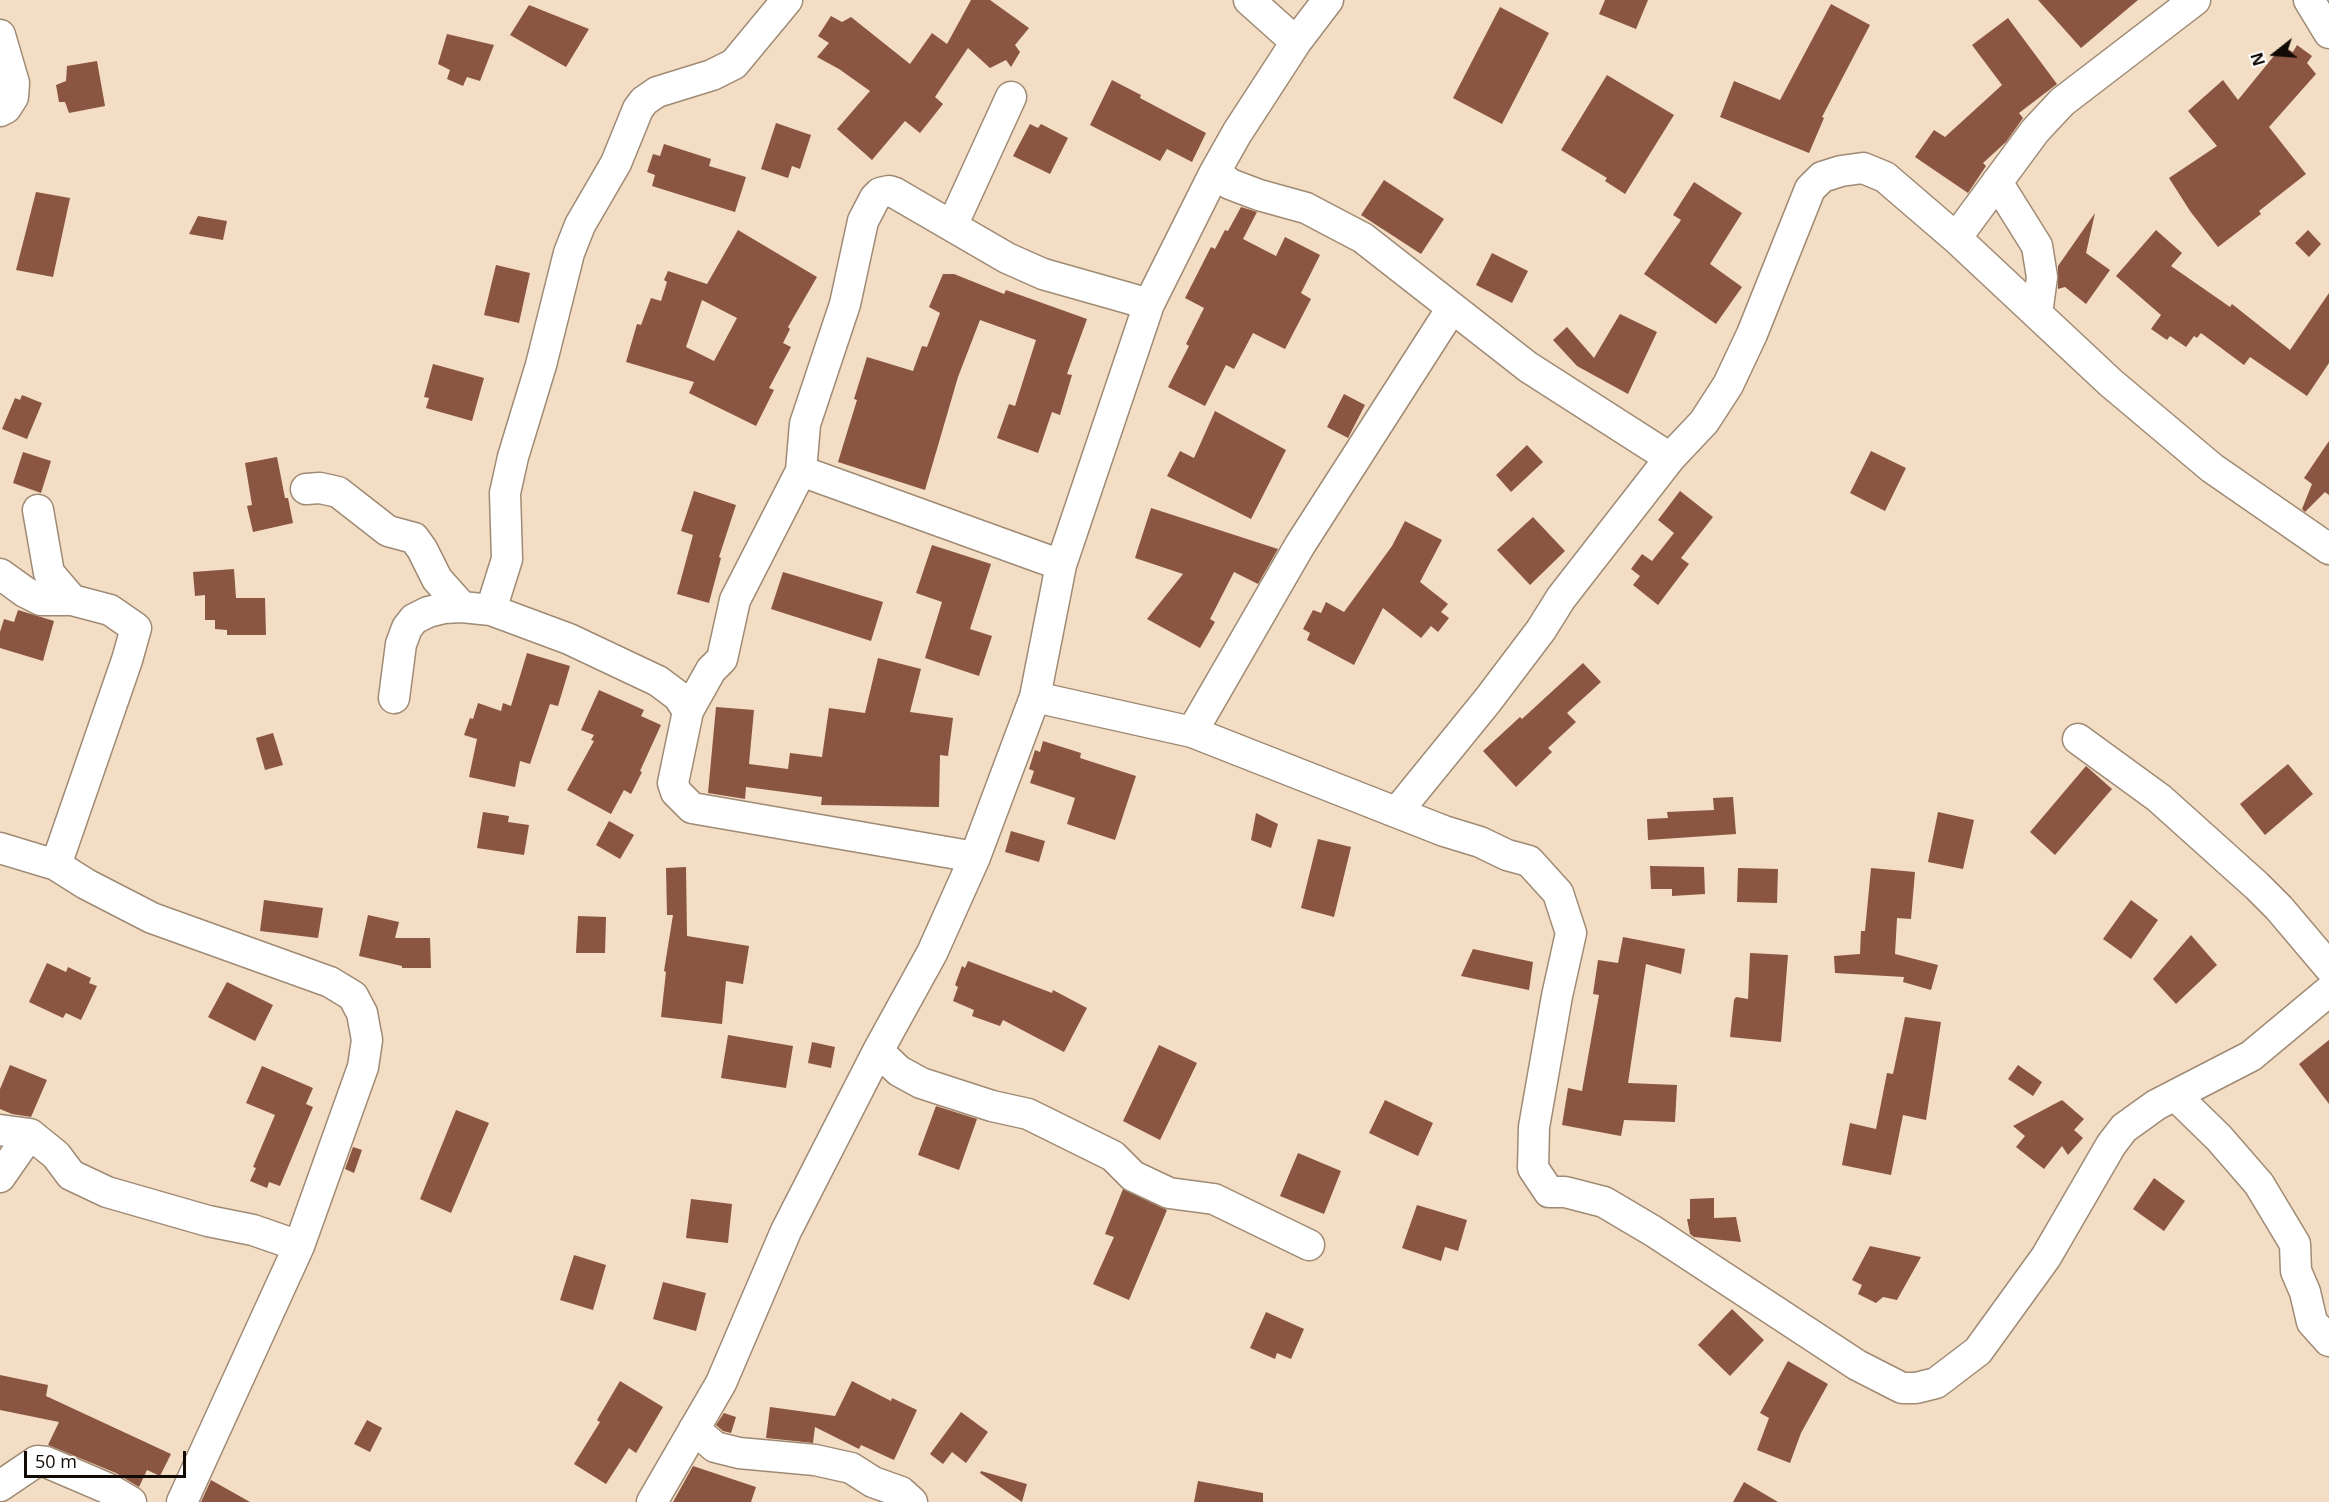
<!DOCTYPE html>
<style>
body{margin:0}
#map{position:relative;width:2329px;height:1502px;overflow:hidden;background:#f3ddc4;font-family:"Open Sans",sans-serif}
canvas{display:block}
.north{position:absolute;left:2245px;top:24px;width:60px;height:60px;-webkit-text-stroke:4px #fff;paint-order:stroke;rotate:253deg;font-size:16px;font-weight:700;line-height:24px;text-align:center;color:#120a04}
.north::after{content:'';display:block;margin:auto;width:21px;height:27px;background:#120a04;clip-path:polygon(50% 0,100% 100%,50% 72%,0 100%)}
.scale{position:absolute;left:24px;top:1451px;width:162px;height:27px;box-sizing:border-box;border:3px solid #120a04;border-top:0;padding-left:8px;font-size:18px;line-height:21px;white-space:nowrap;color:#120a04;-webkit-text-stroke:4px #fff;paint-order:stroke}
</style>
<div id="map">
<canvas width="2329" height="1502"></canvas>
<div class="north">N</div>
<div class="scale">50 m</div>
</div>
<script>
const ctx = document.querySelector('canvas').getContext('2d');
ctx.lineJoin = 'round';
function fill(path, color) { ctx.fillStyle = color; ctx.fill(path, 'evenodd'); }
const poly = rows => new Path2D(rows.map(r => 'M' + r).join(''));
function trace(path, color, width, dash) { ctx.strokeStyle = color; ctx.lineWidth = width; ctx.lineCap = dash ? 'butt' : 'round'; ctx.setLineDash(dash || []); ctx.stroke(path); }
const building = poly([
 [971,0,990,0,1029,28,1015,45,1020,52,1011,67,1006,60,990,68,968,48,935,97,943,104,920,133,905,121,872,160,837,129,870,91,839,69,817,57,829,43,818,36,831,16,842,22,851,17,910,64,932,33,947,44],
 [1605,0,1648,0,1636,29,1599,14],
 [2038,0,2138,0,2081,48],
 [1831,4,1870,25,1822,117,1824,118,1809,153,1720,117,1734,81,1780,100],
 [529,5,589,29,566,67,510,35],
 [1500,7,1549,33,1502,124,1453,98],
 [2008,18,2057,84,2019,113,2023,118,2006,142,1983,163,1986,166,1968,193,1915,157,1934,130,1945,137,2002,85,1972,45],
 [447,34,494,45,480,81,467,77,463,86,447,79,450,70,438,64],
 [2297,45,2312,56,2307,63,2316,74,2269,127,2306,174,2259,211,2261,214,2218,247,2190,211,2169,178,2217,146,2188,111,2223,80,2238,100,2282,46,2293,52],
 [97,61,105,106,69,113,65,102,59,102,56,85,66,81,67,66],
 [1607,75,1674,115,1625,194,1605,181,1607,178,1561,150],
 [1112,80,1141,95,1140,98,1206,133,1192,162,1167,149,1160,161,1090,125],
 [776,123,811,135,800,169,792,166,788,178,761,169],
 [1030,124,1038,128,1041,124,1068,138,1050,174,1013,156],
 [664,144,711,159,709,166,746,177,735,212,652,186,655,175,647,172,653,154,660,156],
 [1384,180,1444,219,1421,254,1361,215],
 [1694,182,1742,213,1710,264,1742,287,1716,324,1644,274,1681,220,1673,215],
 [36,192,70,198,53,277,16,270],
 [1241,207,1257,212,1243,239,1276,256,1285,237,1320,255,1301,293,1311,299,1285,349,1253,333,1234,369,1226,365,1205,406,1168,387,1189,346,1186,344,1204,308,1185,298,1211,247,1215,249,1225,230,1228,231],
 [2095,213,2086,253,2110,270,2086,304,2065,287,2058,289,2058,266],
 [198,216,227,221,223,240,189,234],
 [738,230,817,277,788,327,790,329,783,343,791,347,769,388,774,390,756,426,689,393,694,382,626,362,637,324,641,325,651,298,661,301,667,282,664,280,668,271,707,284],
 [702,300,737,318,714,361,686,347],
 [2156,230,2182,253,2171,266,2230,307,2232,304,2290,350,2329,293,2329,363,2307,396,2250,357,2244,365,2201,333,2197,338,2194,336,2186,347,2170,336,2167,340,2151,329,2161,315,2116,276],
 [2308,230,2321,244,2309,257,2295,243],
 [1492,253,1528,271,1512,303,1476,285],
 [496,265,530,273,519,323,484,315],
 [943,274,954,274,1004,294,1006,290,1087,319,1067,374,1072,375,1060,415,1052,412,1038,453,997,438,1009,404,1015,406,1036,340,980,320,958,377,925,490,838,462,857,400,854,399,867,357,913,371,922,346,927,347,940,313,929,307],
 [1620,314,1657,332,1628,394,1577,366,1553,340,1567,327,1594,358],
 [433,364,484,378,472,421,426,408,429,398,424,397],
 [1344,394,1365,405,1348,438,1327,427],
 [22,395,42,403,27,439,2,429,15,398,20,400],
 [1215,411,1286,450,1251,519,1167,476,1180,451,1194,458],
 [2329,441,2329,495,2325,492,2305,512,2302,509,2312,484,2304,478],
 [1527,445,1543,462,1511,492,1496,475],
 [1871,451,1906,468,1885,511,1850,493],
 [23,452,51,461,41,493,13,483],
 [277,457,285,498,288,498,293,523,253,532,247,506,252,505,245,463],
 [694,491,736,505,719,557,721,558,709,603,677,594,693,535,681,531],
 [1680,491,1713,517,1681,558,1689,564,1658,605,1633,585,1640,576,1631,569,1642,554,1652,561,1674,533,1658,520],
 [1151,508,1278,549,1258,584,1234,572,1210,619,1215,622,1200,648,1147,619,1183,574,1135,558],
 [1533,517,1565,551,1530,585,1497,550],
 [1405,521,1442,540,1420,582,1448,604,1441,612,1449,618,1438,632,1431,626,1421,638,1383,608,1354,665,1307,640,1310,633,1303,629,1313,610,1321,613,1326,602,1344,612,1392,546],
 [932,545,991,564,970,629,992,636,979,676,925,658,942,602,916,593],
 [234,569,236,598,265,598,266,635,227,635,227,630,215,629,215,620,205,620,205,595,195,596,193,572],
 [783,572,883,602,871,641,771,609],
 [18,610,54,621,43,661,0,648,0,632,4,619,14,622],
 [527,653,570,666,558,706,550,704,530,764,520,761,515,787,469,777,477,739,464,735,470,718,473,719,478,703,501,711,503,703,511,706],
 [878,658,921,669,910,712,953,718,948,756,940,755,939,807,821,805,822,797,746,787,745,799,708,793,716,707,754,710,749,764,788,769,790,753,822,757,829,708,865,713],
 [1583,663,1601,682,1567,713,1576,722,1548,748,1552,752,1516,787,1483,751,1520,717,1522,719],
 [599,690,644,710,641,716,661,725,640,771,642,772,631,794,624,790,611,814,567,790,594,741,591,740,594,735,581,730],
 [273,733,283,765,265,770,256,738],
 [1043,741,1081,753,1080,758,1136,776,1115,840,1067,824,1075,798,1030,783,1034,771,1029,769,1035,750,1040,752],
 [2288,764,2313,794,2265,835,2240,804],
 [2086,766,2112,789,2055,855,2030,832],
 [1733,797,1736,834,1648,840,1647,819,1668,818,1667,812,1714,810,1713,798],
 [483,812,509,816,508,822,529,825,524,855,477,848],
 [1938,812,1974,820,1963,869,1928,862],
 [1256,813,1278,824,1271,848,1251,840],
 [609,821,634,835,620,859,596,845],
 [1011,831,1045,841,1039,862,1005,852],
 [1318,839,1351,847,1334,917,1301,908],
 [1650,866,1704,867,1705,894,1672,896,1672,889,1651,889],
 [686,867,687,936,749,946,743,984,726,981,722,1024,661,1017,666,972,664,971,673,915,667,915,666,868],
 [1738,868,1778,869,1777,903,1737,902],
 [1871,868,1915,872,1911,919,1897,918,1895,954,1938,965,1931,990,1903,982,1904,977,1835,973,1834,956,1860,954,1861,931,1865,931],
 [264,900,323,908,318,938,260,931],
 [2131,900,2158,920,2131,959,2103,939],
 [368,915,399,922,395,938,430,938,431,968,402,968,402,966,359,956],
 [578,916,606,917,605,953,576,953],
 [2191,935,2217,965,2176,1004,2153,979],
 [1623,937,1685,949,1681,974,1646,964,1628,1083,1677,1085,1675,1122,1624,1120,1621,1136,1562,1125,1568,1088,1582,1091,1599,995,1593,994,1598,960,1618,963],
 [1473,949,1533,962,1529,990,1461,976],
 [1750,953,1788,955,1781,1042,1730,1037,1734,1000,1736,997,1748,999],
 [968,961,1052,993,1053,990,1087,1008,1064,1052,1003,1020,1000,1026,972,1016,974,1010,953,1001,958,987,955,985,962,966,965,968],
 [47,963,66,972,68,967,91,978,89,983,97,986,81,1020,66,1013,63,1018,29,1002],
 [227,982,273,1005,255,1041,208,1017],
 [1905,1017,1941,1022,1926,1120,1903,1115,1891,1175,1842,1165,1850,1123,1876,1129,1887,1073,1893,1074],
 [728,1035,793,1046,786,1088,721,1078],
 [2329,1040,2329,1104,2299,1064],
 [812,1042,835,1047,831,1068,808,1063],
 [1159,1045,1197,1063,1160,1140,1123,1121],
 [10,1065,47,1080,31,1117,12,1114,0,1109,0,1089],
 [2018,1065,2042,1082,2033,1096,2008,1079],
 [262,1066,313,1088,306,1104,313,1107,280,1186,269,1182,267,1188,250,1181,256,1168,253,1167,275,1115,246,1103],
 [1385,1100,1433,1123,1418,1156,1369,1133],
 [2062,1100,2084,1119,2074,1130,2083,1138,2068,1155,2062,1146,2044,1169,2016,1147,2025,1136,2013,1126],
 [936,1106,977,1119,959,1170,918,1155],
 [456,1110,489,1123,451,1213,420,1199],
 [353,1147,362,1150,354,1173,345,1169],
 [1298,1153,1341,1171,1324,1214,1280,1196],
 [2154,1178,2185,1201,2164,1231,2133,1209],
 [1123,1189,1167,1210,1129,1300,1093,1284,1114,1237,1105,1234],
 [1714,1198,1714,1218,1736,1217,1741,1242,1694,1237,1690,1234,1687,1219,1690,1219,1690,1199],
 [691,1199,732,1204,728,1243,686,1238],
 [1417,1205,1467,1220,1458,1251,1445,1247,1441,1261,1402,1248],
 [1870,1246,1921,1257,1897,1300,1883,1297,1876,1303,1858,1294,1862,1285,1852,1280],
 [574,1255,606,1265,593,1310,560,1300],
 [663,1282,706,1293,696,1331,653,1319],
 [1732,1309,1764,1340,1730,1376,1698,1345],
 [1266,1312,1304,1329,1291,1359,1277,1353,1275,1359,1250,1348],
 [1788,1361,1828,1384,1801,1433,1790,1463,1757,1450,1769,1418,1760,1413],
 [0,1375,48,1385,46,1396,171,1454,160,1476,147,1470,139,1487,116,1473,48,1445,59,1422,0,1410],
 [620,1381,663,1407,636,1453,629,1448,606,1484,574,1464,600,1422,597,1420],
 [852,1381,891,1401,892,1398,917,1410,894,1460,861,1445,859,1449,815,1427,813,1443,766,1438,770,1407,835,1416],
 [961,1412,988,1432,966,1463,952,1452,943,1464,930,1454],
 [724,1413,736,1417,731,1433,723,1431,716,1425],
 [367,1420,382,1428,370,1452,354,1444],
 [693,1466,756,1487,751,1502,673,1502],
 [981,1471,1027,1484,1022,1502,980,1473],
 [211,1480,250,1502,201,1502],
 [1198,1481,1263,1493,1263,1502,1194,1502],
 [1744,1482,1778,1502,1733,1502]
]);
const minor = poly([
 [1249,0,1296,42],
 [2309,0,2329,33],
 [0,35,14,83,13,97,6,108,0,111],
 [1215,172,1230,184,1259,195,1306,208,1363,238,1528,367,1670,458],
 [1997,182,2037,246,2042,277,2037,314],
 [952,226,1011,97],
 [1956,238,2035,131,2062,102,2195,0],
 [801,471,1061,565],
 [306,489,320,488,338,492,388,531,414,538,422,549,437,579,462,607],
 [38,510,49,573,72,600],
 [0,574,25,592,41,600,72,600,110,610,136,628,127,660,56,865],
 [491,610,507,559,505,493,513,457,541,365,569,253,580,225,616,163,638,109,644,101,657,92,712,75,734,64,787,0],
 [1035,697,1192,732,1444,831,1480,842,1507,855,1529,861,1558,893,1571,933,1557,996,1534,1127,1533,1168,1549,1192,1565,1192,1604,1202,1653,1231,1857,1365,1902,1388,1916,1388,1936,1383,1978,1351,2046,1257,2111,1145,2124,1128,2156,1105,2251,1056,2329,991],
 [394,698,401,644,407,628,414,619,428,612,444,608,462,607,491,610,569,639,658,681,678,696,688,711,673,783,676,792,692,808,975,857],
 [688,711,711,670,722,659,735,600,801,471,805,424,845,304,863,221,875,198,880,193,889,191,895,193,1007,258,1043,274,1149,304],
 [1192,732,1300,545,1452,308],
 [2078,739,2159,798,2257,886,2279,908,2329,967],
 [1397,812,1488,700,1541,630,1561,598,1670,458,1704,422,1728,385,1752,334,1810,189,1822,177,1841,171,1863,168,1885,177,1956,238,2111,383,2212,468,2329,549],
 [0,848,56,865,86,884,152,918,330,982,353,996,362,1013,367,1040,363,1067,299,1246,182,1502],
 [878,1051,899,1071,921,1083,992,1106,1028,1114,1113,1156,1133,1176,1169,1193,1214,1199,1309,1245],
 [2176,1096,2219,1138,2259,1184,2295,1244,2296,1271,2305,1292,2312,1322,2329,1341],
 [0,1130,30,1134,56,1155,71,1175,107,1192,208,1221,253,1230,299,1246],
 [0,1177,30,1134],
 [694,1429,715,1447,739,1453,815,1460,851,1468,873,1482,901,1492,912,1502],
 [0,1486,37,1461,46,1462,109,1489,131,1502],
 [652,1502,721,1383,786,1231,878,1051,932,953,975,857,1035,697,1061,565,1149,304,1215,172,1237,133,1296,42,1328,0]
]);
fill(building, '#8a5541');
trace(minor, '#9f8a74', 33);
trace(minor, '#fff', 30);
</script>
